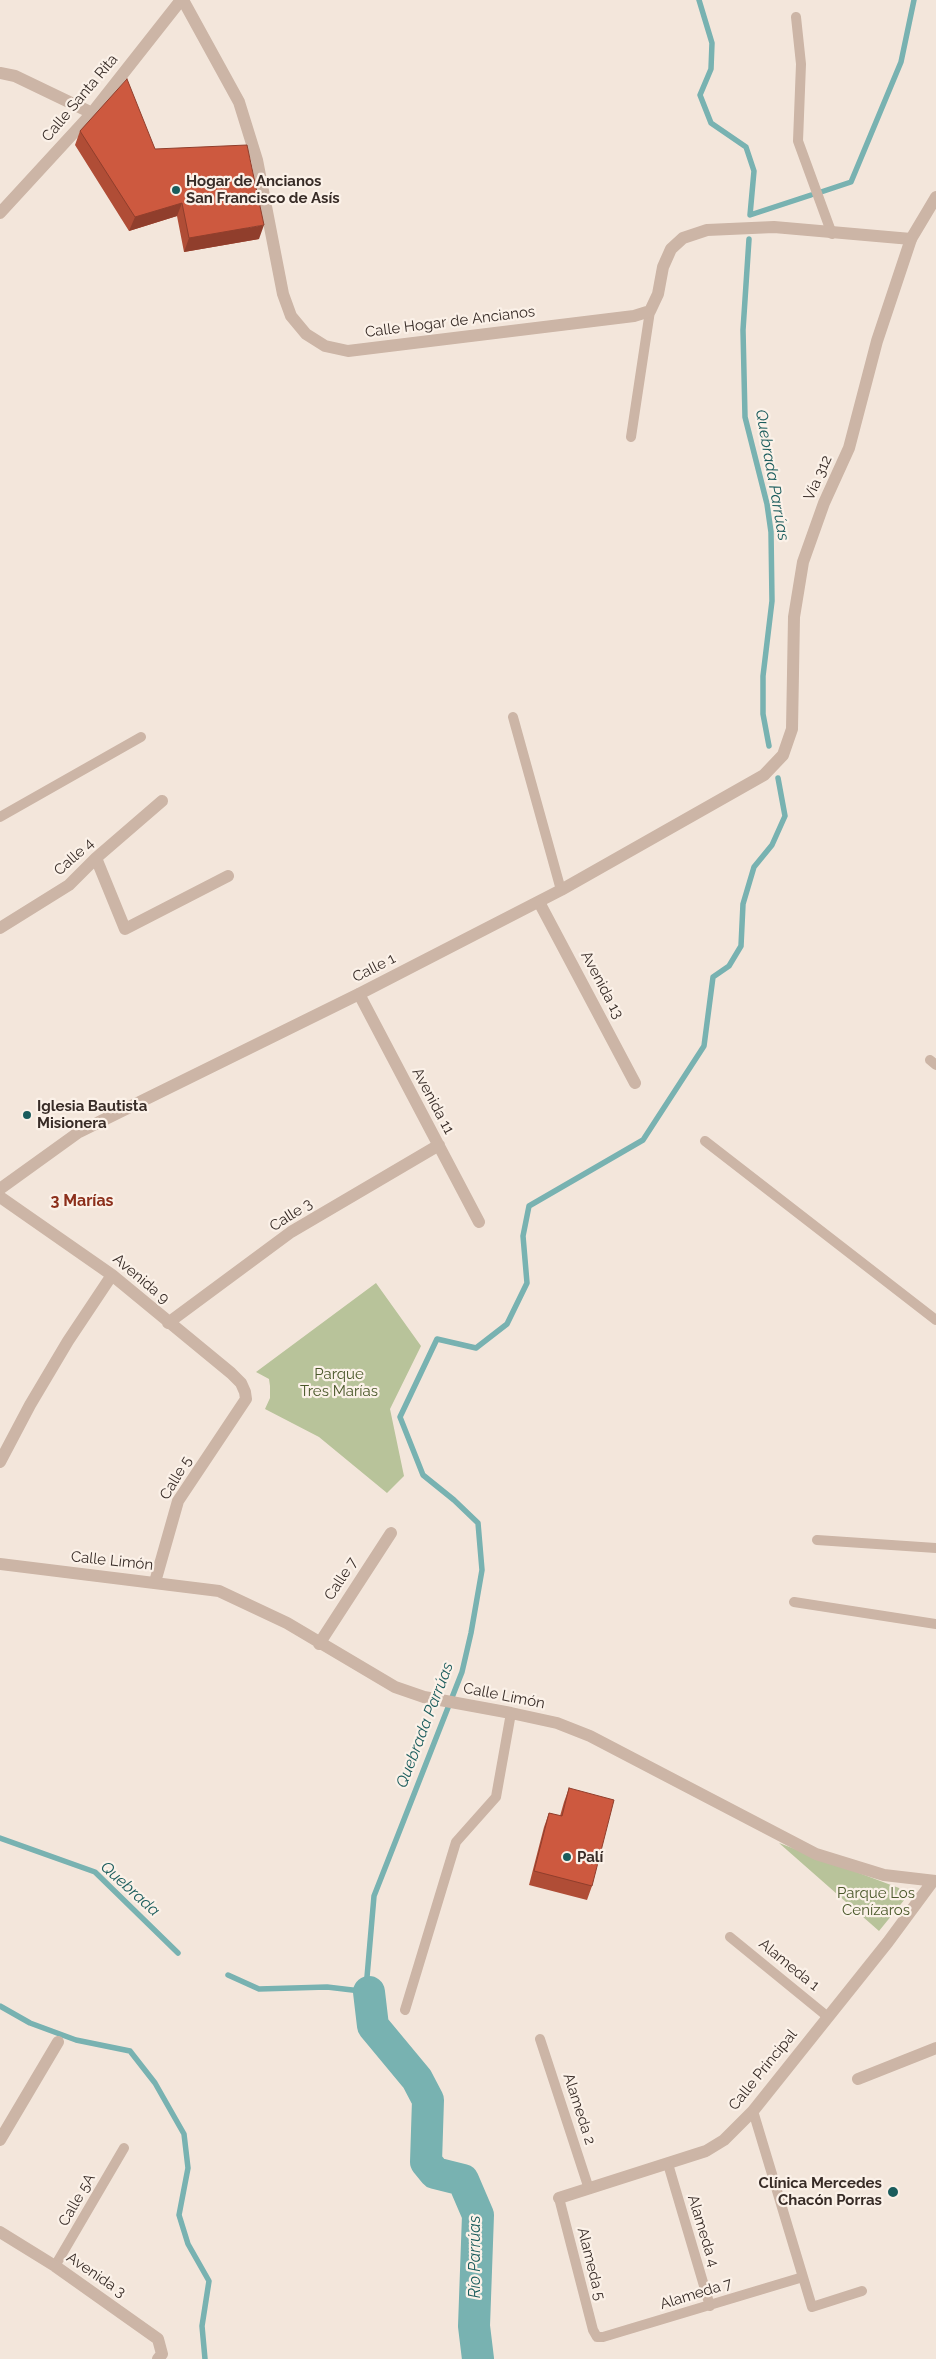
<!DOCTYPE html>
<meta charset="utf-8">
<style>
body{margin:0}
canvas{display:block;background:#f3e6db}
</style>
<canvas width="936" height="2359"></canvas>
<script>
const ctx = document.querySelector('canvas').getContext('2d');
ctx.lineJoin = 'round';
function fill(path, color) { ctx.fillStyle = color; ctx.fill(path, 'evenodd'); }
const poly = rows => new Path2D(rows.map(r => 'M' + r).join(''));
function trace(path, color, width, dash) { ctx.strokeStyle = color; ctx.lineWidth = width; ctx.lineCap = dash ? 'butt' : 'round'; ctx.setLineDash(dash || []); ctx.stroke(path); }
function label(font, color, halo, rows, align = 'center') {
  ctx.font = font + ' Raleway,sans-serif'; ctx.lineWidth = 4.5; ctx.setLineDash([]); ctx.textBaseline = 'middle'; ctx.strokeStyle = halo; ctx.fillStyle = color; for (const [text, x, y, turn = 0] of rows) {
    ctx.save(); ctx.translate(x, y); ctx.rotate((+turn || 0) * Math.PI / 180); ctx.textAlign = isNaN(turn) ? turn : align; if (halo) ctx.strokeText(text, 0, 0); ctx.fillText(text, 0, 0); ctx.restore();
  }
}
const green = poly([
 [376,1283,421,1346,390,1409,404,1476,387,1493,319,1437,265,1409,270,1398,270,1386,269,1379,256,1372],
 [779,1843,899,1888,905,1899,879,1931]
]);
const stream = poly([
 [699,0,712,43,711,69,700,95,711,123,746,147,754,171,750,215,811,195],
 [821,192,851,182,901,62,914,0],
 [749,239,743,330,745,417,767,504,771,532,772,601,763,676,763,714,769,746],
 [0,1838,95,1872,178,1953],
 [228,1975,259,1989,327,1987,369,1992,367,1977,374,1896,462,1672,471,1633,482,1570,478,1523,454,1500,423,1475,400,1417,437,1339,476,1348,507,1324,527,1283,523,1236,529,1206,643,1140,704,1046,713,977,729,966,741,946,743,904,754,867,772,845,785,816,778,778],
 [0,2006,30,2023,76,2040,130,2051,155,2083,184,2134,188,2168,179,2215,188,2244,209,2281,202,2326,205,2359]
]);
const river = poly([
 [369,1992,373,2026,417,2079,428,2100,426,2162,435,2173,463,2180,478,2215,474,2326,478,2359]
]);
const service = poly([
 [796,17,801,64,798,141,832,234],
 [631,437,650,311],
 [513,717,561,890],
 [0,817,141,737],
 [930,1060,936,1065],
 [705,1141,936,1320],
 [817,1540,936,1548],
 [794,1602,936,1624],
 [730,1937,828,2017],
 [405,2010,456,1842,496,1797,511,1713],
 [540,2039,589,2189],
 [753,2111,812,2307,862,2291],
 [668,2164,710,2306],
 [559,2198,593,2330,597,2337,603,2337,803,2277],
 [55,2266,124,2148]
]);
const minor = poly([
 [183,0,239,102,257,160,283,294,291,316,306,334,325,346,348,351,634,316,650,311,658,294,663,267,671,249,683,238,707,230,774,227,911,239],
 [0,73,15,76,92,113],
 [0,213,92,113,181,0],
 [96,858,125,929,228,876],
 [539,902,635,1083],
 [0,928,69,885,96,858,162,801],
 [359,994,479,1222],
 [0,1197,112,1275,231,1373,241,1383,245,1392,246,1399,178,1501,155,1582],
 [168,1323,291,1232,439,1145],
 [0,1462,30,1405,68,1341,112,1275],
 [0,1564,219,1591,287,1623,395,1687,424,1697,511,1713,557,1723,590,1736,816,1854,884,1875,936,1881],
 [319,1644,391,1533],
 [858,2079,936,2048],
 [0,2140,58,2042],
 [559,2198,706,2151,724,2140,753,2111,888,1942,933,1881],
 [0,2232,55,2266,158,2339,162,2354,158,2359]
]);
const tertiary = poly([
 [0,1189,79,1132,359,994,561,890,764,775,783,755,792,729,794,617,803,562,824,503,849,448,877,341,911,239,936,197]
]);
const wall = poly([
 [80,131,155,149,259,239,184,252,177,216,129,231,75,145],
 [569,1788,592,1886,587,1900,529,1885,544,1827,549,1813,560,1816,564,1802]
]);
const shadedWall = poly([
 [182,203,177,216,129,231,135,217],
 [264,225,259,239,184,252,189,238]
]);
const building = poly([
 [127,79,155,149,247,145,264,225,189,238,182,203,135,217,80,131,127,79],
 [569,1788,614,1800,592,1886,534,1871,549,1813,562,1816,569,1788]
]);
const markers = [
 [176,190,5,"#1a5c5c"],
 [27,1115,5,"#1a5c5c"],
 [567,1857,5,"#1a5c5c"],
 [893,2192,6,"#1a5c5c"]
];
const streetNames = [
 ["Calle Santa Rita",80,98,-50],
 ["Calle Hogar de Ancianos",450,322,-7],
 ["Vía 312",818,478,-66],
 ["Calle 4",74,857,-42],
 ["Calle 1",374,968,-27],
 ["Avenida 13",602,985,62],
 ["Avenida 11",433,1101,62],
 ["Calle 3",291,1215,-33],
 ["Avenida 9",141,1279,40],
 ["Calle 5",176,1478,-59],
 ["Calle Limón",112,1561,6],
 ["Calle 7",341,1579,-57],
 ["Calle Limón",504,1696,11],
 ["Alameda 1",789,1965,39],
 ["Calle Principal",763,2070,-51],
 ["Alameda 2",579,2109,72],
 ["Calle 5A",77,2200,-60],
 ["Alameda 4",703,2231,73],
 ["Alameda 5",591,2264,76],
 ["Avenida 3",96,2275,34],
 ["Alameda 7",696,2294,-17]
];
const poiNames = [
 ["Hogar de Ancianos",186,181],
 ["San Francisco de Asís",186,198],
 ["Iglesia Bautista",37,1106],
 ["Misionera",37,1123],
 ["Palí",577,1857],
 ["Clínica Mercedes",882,2183,"right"],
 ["Chacón Porras",882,2200,"right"]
];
const parkNames = [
 ["Parque",339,1374],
 ["Tres Marías",339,1391],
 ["Parque Los",876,1893],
 ["Cenízaros",876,1910]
];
const waterNames = [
 ["Quebrada Parrúas",772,475,80],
 ["Quebrada Parrúas",425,1725,-69],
 ["Quebrada",130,1889,42],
 ["Río Parrúas",475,2257,-90]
];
const neighbourhoodNames = [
 ["3 Marías",82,1201]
];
fill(green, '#b8c39a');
trace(stream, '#78b2b1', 5.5);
trace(river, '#78b2b1', 32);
trace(service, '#ccb5a6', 10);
trace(minor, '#ccb5a6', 12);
trace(tertiary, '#ccb5a6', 12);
fill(wall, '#b04d36');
fill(shadedWall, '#903e2c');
fill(building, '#cd593f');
trace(building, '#903e2c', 1);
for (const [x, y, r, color] of markers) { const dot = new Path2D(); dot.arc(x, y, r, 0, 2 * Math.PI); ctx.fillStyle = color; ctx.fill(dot); trace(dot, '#fbf1e8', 2); }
label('15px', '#382c27', '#fbf1e8', streetNames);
label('bold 15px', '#382c27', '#fbf1e8', poiNames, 'left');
label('15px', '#4a582a', '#fbf1e8', parkNames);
label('italic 16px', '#1a5c5c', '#fbf1e8', waterNames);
label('bold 16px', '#8c2f1b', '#fbf1e8', neighbourhoodNames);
</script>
